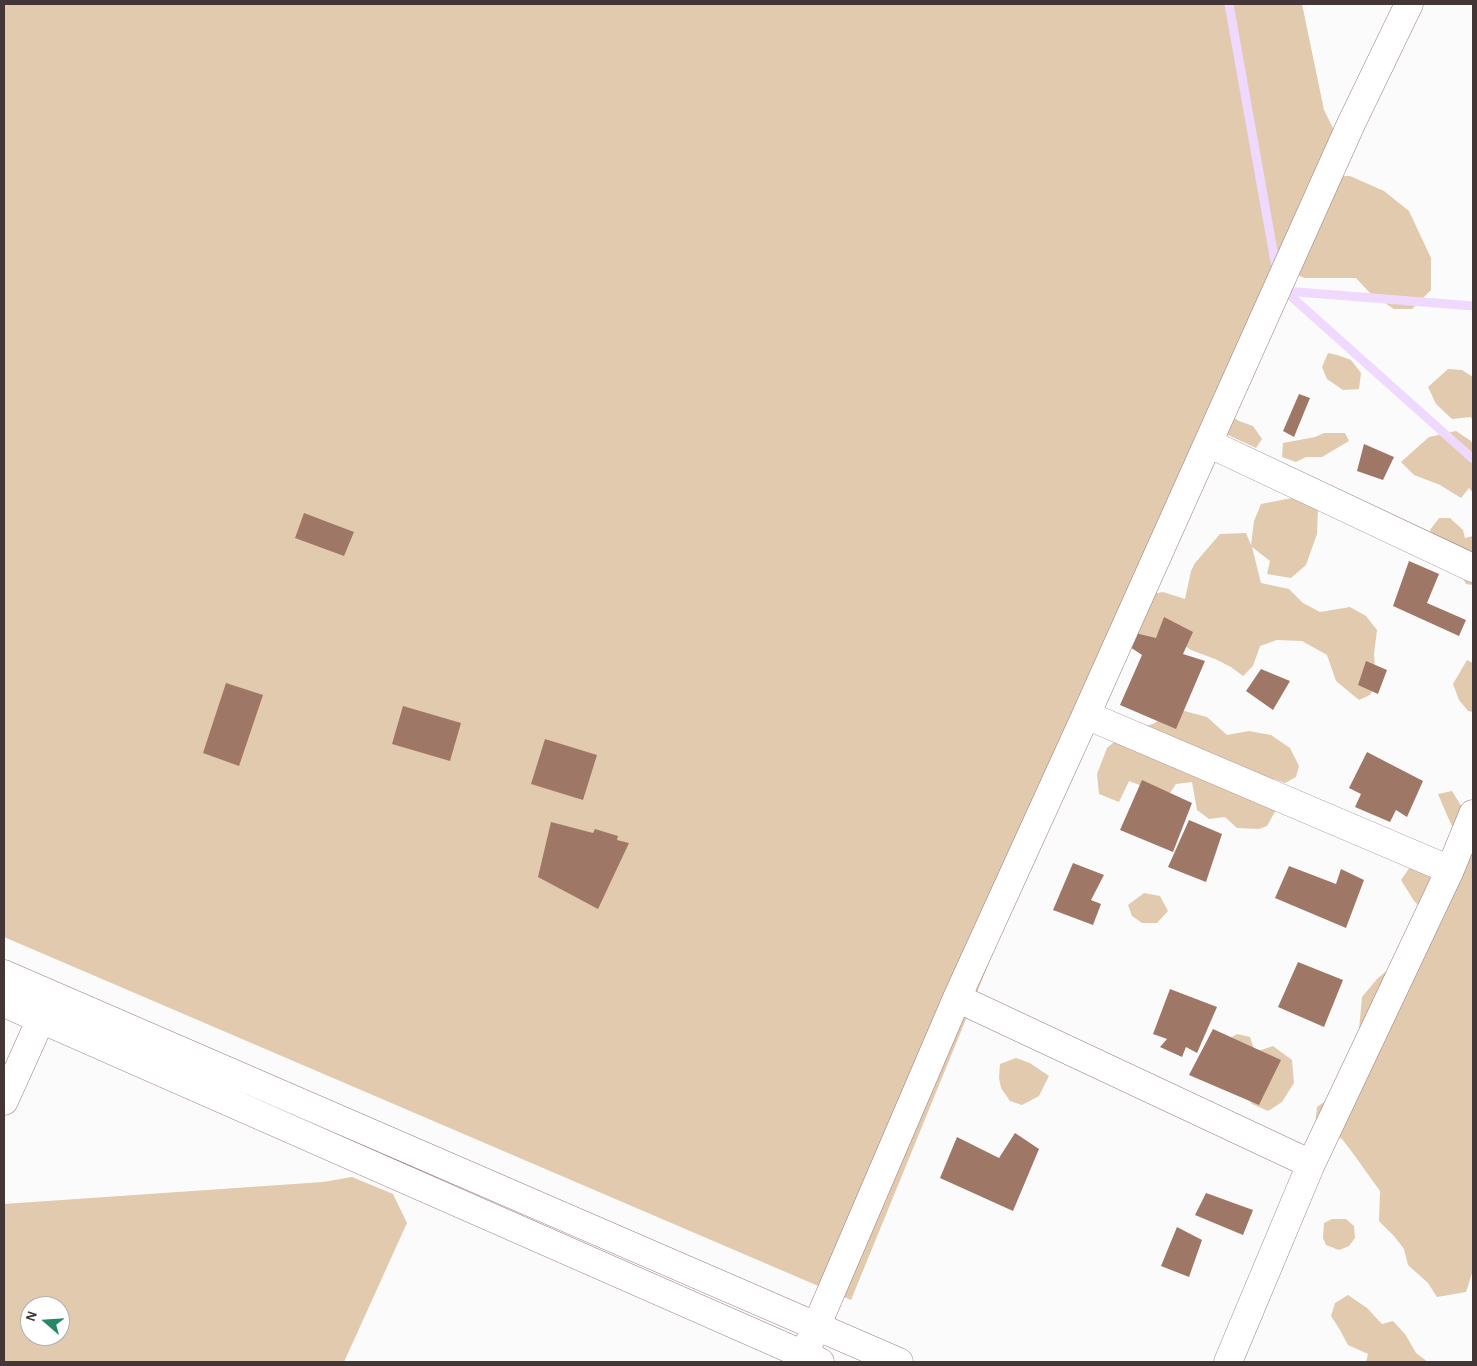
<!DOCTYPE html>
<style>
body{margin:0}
#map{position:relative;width:1477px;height:1366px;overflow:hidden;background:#fbfbfb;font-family:"Alegreya Sans",sans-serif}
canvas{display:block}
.frame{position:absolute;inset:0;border:5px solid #423637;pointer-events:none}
.north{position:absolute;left:20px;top:1296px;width:50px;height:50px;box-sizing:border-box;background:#fff;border:1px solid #b3afaf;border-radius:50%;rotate:289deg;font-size:14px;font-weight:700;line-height:20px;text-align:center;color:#423637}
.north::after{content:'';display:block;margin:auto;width:18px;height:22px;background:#248a65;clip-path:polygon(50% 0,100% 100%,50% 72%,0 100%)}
</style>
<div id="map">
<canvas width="1477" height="1366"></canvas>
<div class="frame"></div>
<div class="north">N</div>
</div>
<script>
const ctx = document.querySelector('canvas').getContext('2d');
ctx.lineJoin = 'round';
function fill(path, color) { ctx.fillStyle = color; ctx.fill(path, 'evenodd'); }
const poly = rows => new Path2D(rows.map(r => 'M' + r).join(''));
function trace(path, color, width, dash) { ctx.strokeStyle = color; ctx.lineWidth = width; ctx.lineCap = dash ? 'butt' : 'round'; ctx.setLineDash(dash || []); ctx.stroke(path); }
const green = poly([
 [4,4,1302,4,1324,110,1337,136,1325,176,1350,176,1384,191,1409,211,1431,258,1431,290,1412,309,1394,309,1370,293,1356,278,1304,278,1275,263,1147,595,1163,592,1185,599,1191,571,1195,563,1220,534,1246,533,1251,545,1254,521,1261,504,1292,498,1318,508,1317,534,1306,565,1291,578,1267,574,1270,561,1252,547,1261,583,1289,589,1303,603,1320,612,1350,607,1366,616,1377,630,1374,654,1375,668,1379,679,1370,695,1359,700,1336,681,1327,655,1302,641,1277,640,1260,646,1253,666,1243,676,1231,667,1215,659,1191,650,1174,639,1140,653,1131,616,851,1300,4,937],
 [1328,353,1337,355,1351,360,1361,373,1359,389,1343,390,1327,379,1322,367],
 [1448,369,1462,370,1473,377,1473,422,1471,417,1452,419,1436,404,1428,387],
 [1228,414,1239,421,1253,426,1262,439,1256,448,1226,434],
 [1456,431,1471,441,1473,445,1473,493,1469,488,1461,498,1440,485,1414,475,1401,462,1429,437],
 [1324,433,1345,433,1349,441,1322,457,1306,457,1296,462,1282,457,1283,443,1315,437],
 [1439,518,1450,518,1463,530,1465,538,1473,536,1473,585,1466,584,1460,572,1434,541,1430,530],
 [1467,660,1473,663,1473,712,1468,711,1459,700,1453,684],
 [1177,709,1207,717,1227,735,1249,731,1271,735,1290,748,1299,766,1296,777,1285,783,1274,779,1270,791,1277,808,1267,826,1259,829,1237,828,1225,817,1209,819,1197,810,1192,782,1176,784,1168,796,1129,781,1119,802,1099,794,1097,774,1107,748,1128,730,1153,724],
 [1452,791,1465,812,1473,799,1473,1270,1466,1292,1437,1297,1428,1283,1408,1265,1404,1249,1394,1236,1379,1221,1380,1191,1352,1152,1342,1139,1315,1126,1317,1107,1331,1097,1359,1030,1362,997,1377,979,1397,962,1400,945,1405,933,1416,927,1426,912,1414,901,1401,880,1410,867,1428,874,1435,885,1458,839,1446,813,1438,794],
 [1144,893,1160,896,1168,911,1157,923,1142,923,1132,916,1128,905],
 [1237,1034,1250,1037,1255,1052,1273,1046,1292,1060,1294,1083,1282,1102,1268,1111,1252,1104,1235,1080,1223,1042],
 [1016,1058,1030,1063,1049,1076,1039,1096,1022,1105,1010,1101,1001,1088,999,1078,1000,1064],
 [352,1177,393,1194,407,1223,344,1362,4,1362,4,1204,323,1182],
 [30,1306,60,1306,60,1336,30,1336],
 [1332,1219,1346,1219,1354,1226,1355,1238,1349,1246,1339,1250,1326,1245,1323,1238,1324,1223],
 [1348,1295,1367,1308,1382,1324,1393,1321,1405,1334,1416,1353,1428,1362,1366,1362,1368,1354,1348,1345,1340,1330,1331,1316,1335,1303]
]);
const stream = poly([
 [1229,4,1275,262],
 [1285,291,1473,459],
 [1285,291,1473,306]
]);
const building = poly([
 [1299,394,1310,398,1294,437,1283,431],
 [1364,444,1394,457,1383,480,1357,471],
 [304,513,354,532,344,556,295,538],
 [1409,561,1439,574,1427,603,1466,620,1459,636,1393,606],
 [1164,617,1193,632,1183,654,1205,661,1176,729,1120,705,1142,655,1130,647,1135,633,1156,638],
 [1366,661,1387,670,1378,694,1358,685],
 [1261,669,1290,681,1273,710,1246,691],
 [226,683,263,695,239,766,203,753],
 [403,706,461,723,450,761,392,744],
 [545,739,597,755,583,800,531,784],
 [1367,752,1423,781,1407,817,1396,810,1390,822,1355,807,1361,794,1349,788],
 [1142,780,1192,803,1173,852,1120,830],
 [1189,820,1222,834,1206,882,1168,867],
 [551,822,593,833,595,829,618,836,617,840,629,843,598,909,538,877],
 [1073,863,1104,875,1091,900,1101,904,1093,925,1053,910],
 [1289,866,1336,884,1341,869,1364,880,1346,928,1275,898],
 [1298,962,1343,980,1324,1027,1278,1007],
 [1170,989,1217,1007,1197,1053,1186,1047,1182,1057,1160,1047,1167,1039,1153,1034],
 [1213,1029,1281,1060,1259,1105,1189,1075],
 [1015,1133,1039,1149,1013,1211,940,1178,957,1137,999,1158],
 [1206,1193,1253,1210,1243,1235,1195,1215],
 [1177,1227,1202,1240,1189,1277,1161,1266]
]);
const minor = poly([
 [1208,443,1473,568],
 [1086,715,1450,870],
 [4,974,899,1362],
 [957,998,1311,1164],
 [4,1003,820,1362],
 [4,1101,41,1019],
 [804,1355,957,998,1086,715,1351,124,1409,4],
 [1228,1362,1311,1164,1450,870,1473,814]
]);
fill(green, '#e1caae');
trace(stream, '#efd9ff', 9);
fill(building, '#9f7767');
trace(minor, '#9a7d80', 29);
trace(minor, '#fff', 28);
</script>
